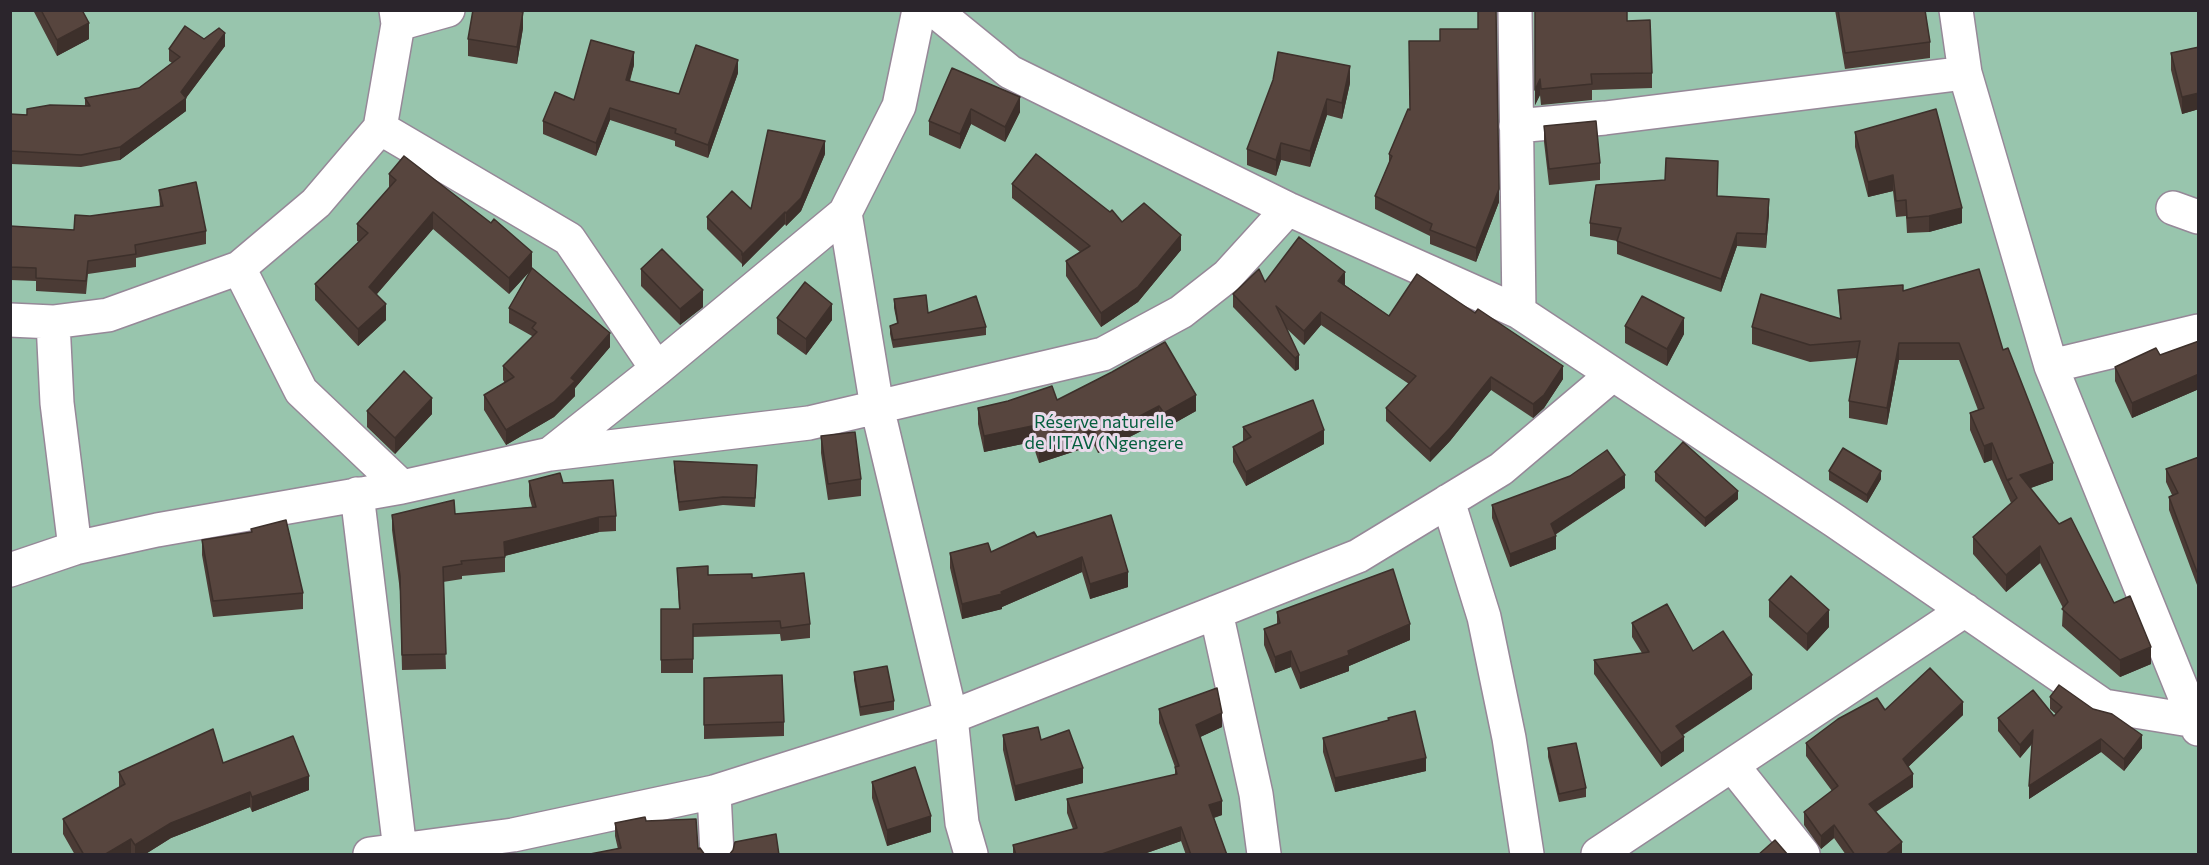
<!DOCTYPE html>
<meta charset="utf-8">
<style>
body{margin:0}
#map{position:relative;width:2209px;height:865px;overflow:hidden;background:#eadaeb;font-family:Commissioner,sans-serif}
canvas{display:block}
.frame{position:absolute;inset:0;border:12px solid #2b252c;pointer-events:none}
</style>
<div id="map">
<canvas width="2209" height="865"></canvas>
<div class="frame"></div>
</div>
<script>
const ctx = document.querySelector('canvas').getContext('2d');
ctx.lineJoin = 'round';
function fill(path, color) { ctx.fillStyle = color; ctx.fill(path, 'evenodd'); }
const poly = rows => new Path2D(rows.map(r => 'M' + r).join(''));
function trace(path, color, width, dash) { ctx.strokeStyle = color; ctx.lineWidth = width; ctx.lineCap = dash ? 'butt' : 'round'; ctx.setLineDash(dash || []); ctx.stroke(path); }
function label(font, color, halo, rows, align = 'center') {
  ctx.font = font + ' Commissioner,sans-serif'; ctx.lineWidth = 6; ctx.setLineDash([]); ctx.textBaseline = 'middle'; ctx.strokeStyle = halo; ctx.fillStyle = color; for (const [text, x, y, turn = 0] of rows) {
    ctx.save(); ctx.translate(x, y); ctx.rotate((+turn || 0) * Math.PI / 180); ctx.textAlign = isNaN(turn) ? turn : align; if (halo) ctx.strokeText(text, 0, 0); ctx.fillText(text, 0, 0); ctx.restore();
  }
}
const green = poly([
 [11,11,2198,11,2198,854,11,854]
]);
const minor = poly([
 [934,10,1010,72,1288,209,1519,312,1835,521,2104,706,2196,721],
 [1515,10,1519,312],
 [1956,10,1965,73,2051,366,2198,729],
 [398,24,448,10],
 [1516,126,1605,118,1965,73],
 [380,128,569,239,657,369],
 [2173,208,2198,217],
 [845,213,877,407,951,717,962,823,971,854],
 [239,268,301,391,402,487],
 [10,320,53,322,108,315,239,268,316,203,380,128,398,24,396,10],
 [53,322,57,403,75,548],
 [2051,366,2198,331],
 [550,454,657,369,845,213,899,106,919,10],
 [357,494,400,850],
 [1448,501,1484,617,1509,738,1527,854],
 [10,570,75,548,157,530,402,487,550,454,809,423,1103,354,1181,312,1227,276,1288,209],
 [1216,612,1256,794,1264,854],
 [1732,765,1803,854],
 [714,792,717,854],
 [370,854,513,835,714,792,951,717,1358,556,1501,469,1612,375],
 [1598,854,1965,610]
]);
const wall = poly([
 [33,10,82,10,89,39,57,56],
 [1535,10,1627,21,1652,73,1652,88,1592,90,1592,100,1541,105,1540,95,1535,105],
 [1835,10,1925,10,1930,42,1930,58,1845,69],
 [523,28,517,64,468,56,468,39],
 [204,39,225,46,186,98,186,111,120,160,81,167,11,164,10,167,10,114,27,115,85,106,85,98,139,88,172,63,169,61,169,49],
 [2199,47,2199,109,2182,114,2171,70,2171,53],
 [634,65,630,81,679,94,738,73,708,158,675,146,675,141,610,120,596,156,543,134,543,121,574,100],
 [952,68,1020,112,1005,142,971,124,960,149,929,135,929,121],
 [1350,83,1342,119,1327,115,1310,167,1281,160,1276,176,1247,165,1247,149],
 [1544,126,1600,163,1600,180,1549,185,1544,142],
 [1855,132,1962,223,1929,232,1907,233,1906,216,1896,217,1893,191,1868,197,1855,147],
 [825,154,801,211,786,226,785,224,742,267,742,264,707,229,707,217,751,209],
 [1389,154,1499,202,1476,262,1430,244,1430,236,1375,209,1375,196,1389,163],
 [389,174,532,268,610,347,575,388,575,396,554,417,506,445,484,410,484,395,505,383,503,380,503,366,532,337,532,336,509,323,509,308,531,270,509,294,433,229,377,294,386,320,358,346,315,300,315,284,359,242,357,241,357,224,389,188],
 [1012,184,1122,222,1181,250,1138,302,1101,327,1066,276,1066,261,1080,252,1012,198],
 [159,190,206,231,206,244,136,258,136,267,88,274,86,294,36,291,36,281,10,280,10,226,74,230,90,216,160,207],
 [1718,196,1769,213,1766,248,1737,246,1721,292,1617,254,1617,241,1590,236,1590,223],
 [641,269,703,307,680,325,641,286],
 [1265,282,1345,285,1389,316,1563,379,1544,408,1533,418,1491,390,1450,441,1430,462,1386,421,1386,408,1409,384,1321,325,1304,345,1287,329,1299,369,1295,371,1233,307,1233,294],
 [1838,290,1903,291,2003,350,2053,480,2030,488,2114,603,2151,664,2120,677,2062,626,2063,608,2040,563,2006,592,1973,554,1973,537,2011,503,1992,460,1984,463,1970,430,1970,413,1978,410,1959,360,1899,360,1887,425,1849,418,1849,401,1857,358,1810,362,1752,344,1752,327,1840,319],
 [894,299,928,313,986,327,986,335,893,348,890,334,890,326,897,323,894,308],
 [777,318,832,320,806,355,777,334],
 [1625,326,1684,334,1667,366,1625,343],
 [2199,341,2199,389,2132,418,2115,381,2115,367,2160,355],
 [1112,372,1196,411,1164,429,1159,422,1098,453,1094,445,1039,463,1032,442,984,452,978,424,978,408,1057,400],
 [367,411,432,414,395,454,367,427],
 [1243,427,1324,444,1246,486,1233,462,1233,447,1243,442],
 [821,436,861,479,861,496,828,500,821,453],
 [2199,457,2199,584,2197,585,2169,510,2169,497,2172,495,2166,482,2166,469],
 [674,461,757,473,755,507,723,505,679,511,674,470],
 [1829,471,1881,479,1867,503,1829,480],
 [1655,472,1738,499,1705,527,1655,481],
 [529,481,563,483,616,516,616,531,599,532,505,556,505,572,462,576,462,579,443,582,446,669,402,670,400,591,392,530,392,515,455,514,532,507,529,496],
 [1625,488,1555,535,1556,549,1510,567,1492,518,1492,505],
 [1111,515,1128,587,1090,599,1082,572,1002,607,1002,609,962,619,950,568,950,553,991,552],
 [251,529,303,593,303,609,213,617,202,555,202,540,251,532],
 [677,568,708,575,752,578,810,624,810,638,781,641,780,634,693,637,693,673,661,673,661,609,679,609],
 [1769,600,1829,627,1807,651,1769,617],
 [1277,612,1410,640,1349,666,1349,671,1300,689,1291,667,1275,673,1264,645,1264,629,1277,624],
 [1632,623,1693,651,1752,689,1683,735,1684,751,1661,767,1594,674,1594,660,1642,653,1632,637],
 [854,672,894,701,894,710,860,716,854,680],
 [704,678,784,722,784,736,704,739],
 [2050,697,2142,748,2124,771,2101,752,2029,799,2032,744,2020,758,1998,731,1998,718,2054,716,2056,714,2050,709],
 [1159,709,1222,727,1200,737,1222,815,1214,818,1227,855,1186,855,1181,841,1141,855,1013,855,1013,845,1073,829,1067,813,1067,799,1175,775,1175,767,1159,723],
 [1885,710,1963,715,1908,767,1913,787,1876,812,1902,854,1846,855,1834,838,1821,849,1804,825,1804,812,1832,791,1806,756,1806,743],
 [1003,735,1041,740,1083,783,1015,801,1003,750],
 [1323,738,1426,771,1335,792,1323,752],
 [1548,748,1586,788,1586,797,1559,802,1548,757],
 [223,763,309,790,252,812,250,807,171,838,144,855,75,855,63,834,63,819,119,787,119,772],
 [872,782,931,832,887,846,872,798],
 [646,821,698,849,618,849,615,836,615,823]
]);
const shadedWall = poly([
 [523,12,523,28,517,64,517,47],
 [89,23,89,39,57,56,57,40],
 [225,33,225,46,186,98,186,111,120,160,120,147,181,92],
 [634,52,634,65,626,92,626,80],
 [738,60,738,73,708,158,708,145],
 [1350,66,1350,83,1342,119,1342,103],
 [1540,79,1540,95,1535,105,1535,90],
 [2199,93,2199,109,2182,114,2182,97],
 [1020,97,1020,112,1005,142,1005,127],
 [1327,99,1327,115,1310,167,1310,151],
 [610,108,610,120,596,156,596,143],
 [971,109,971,124,960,149,960,134],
 [825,141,825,154,801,211,786,226,786,213],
 [1281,143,1281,160,1276,176,1276,160],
 [1893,175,1893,191,1868,197,1868,182],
 [1499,189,1499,202,1476,262,1476,248],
 [1769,199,1769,213,1766,248,1766,234],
 [1962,208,1962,223,1929,232,1929,216],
 [433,212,433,229,369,303,369,287],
 [785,212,785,224,742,267,742,255],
 [1737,233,1737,246,1721,292,1721,279],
 [1181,235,1181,250,1138,302,1101,327,1101,313],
 [532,252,532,269,509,294,509,278],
 [1345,272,1345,285,1338,295,1338,281],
 [703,290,703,307,680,325,680,309],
 [386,304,386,320,358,346,358,329],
 [832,304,832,320,806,355,806,339],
 [1321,312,1321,325,1304,345,1304,331],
 [1684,318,1684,334,1667,366,1667,349],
 [610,333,610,347,575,388,575,396,554,417,506,445,506,430,571,378],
 [1899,343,1899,360,1887,425,1887,408],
 [1299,355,1299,369,1295,371,1295,358],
 [1563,366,1563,379,1544,408,1533,418,1533,404],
 [2199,374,2199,389,2132,418,2132,403],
 [1491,377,1491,390,1450,441,1430,462,1430,449],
 [1196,395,1196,411,1164,429,1164,413],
 [432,398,432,414,395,454,395,438],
 [1159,406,1159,422,1098,453,1098,438],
 [1032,426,1032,442,984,452,984,436],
 [1094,430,1094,445,1039,463,1039,447],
 [1324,430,1324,444,1246,486,1246,472],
 [1992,443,1992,460,1984,463,1984,446],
 [2053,463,2053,480,2020,492,2020,475],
 [1881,471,1881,479,1867,503,1867,495],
 [1625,475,1625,488,1551,537,1551,524],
 [1738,491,1738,499,1705,527,1705,518],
 [599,517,599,532,504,556,504,542],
 [1556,536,1556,549,1510,567,1510,554],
 [2040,546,2040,563,2006,592,2006,575],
 [1082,557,1082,572,1002,607,1002,609,962,619,962,604,1001,592],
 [2199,571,2199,584,2197,585,2197,572],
 [1128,572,1128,587,1090,599,1090,584],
 [1829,610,1829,627,1807,651,1807,634],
 [1410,624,1410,640,1349,666,1349,671,1300,689,1300,673],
 [2151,647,2151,664,2120,677,2120,660],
 [1291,651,1291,667,1275,673,1275,657],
 [1752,675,1752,689,1676,739,1676,726],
 [1963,702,1963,715,1903,772,1903,759],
 [1222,713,1222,727,1196,739,1196,725],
 [2033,730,2033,742,2020,758,2020,745],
 [2142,735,2142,748,2124,771,2124,759],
 [1684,737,1684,751,1661,767,1661,753],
 [2101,739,2101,752,2029,799,2029,786],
 [1426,758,1426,771,1335,792,1335,778],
 [1083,768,1083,783,1015,801,1015,786],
 [1913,774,1913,787,1869,816,1869,804],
 [309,776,309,790,252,812,252,797],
 [250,792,250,807,171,838,144,855,135,855,135,845,171,823],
 [1222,801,1222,815,1209,819,1209,805],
 [931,816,931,832,887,846,887,830],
 [1834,825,1834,838,1821,849,1821,836],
 [1181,827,1181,841,1141,855,1099,855],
 [131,839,131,854,130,855,104,855],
 [1902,842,1902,855,1885,855]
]);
const building = poly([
 [41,10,82,10,89,23,57,40,41,10],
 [473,10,516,10,523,12,517,47,468,39,473,10],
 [1478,10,1496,10,1499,189,1476,248,1430,230,1432,224,1375,196,1392,156,1389,154,1408,109,1410,110,1409,41,1440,41,1440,29,1478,29,1478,10],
 [1535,10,1627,10,1627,21,1650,20,1652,73,1591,74,1592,84,1541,89,1540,79,1535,90,1535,10],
 [1838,10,1925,10,1930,42,1845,53,1838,10],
 [185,26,204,39,219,28,225,33,181,92,186,98,120,147,81,155,11,151,10,154,10,114,27,115,27,109,50,105,90,106,85,98,139,88,180,57,169,49,185,26],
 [591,40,634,52,626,80,679,94,696,45,738,60,708,145,675,133,676,129,610,108,596,143,543,121,555,92,574,100,591,40],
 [2199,47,2199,93,2182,97,2171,53,2199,47],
 [1278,52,1350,66,1342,103,1327,99,1310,151,1281,143,1276,160,1247,149,1273,80,1278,52],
 [952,68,1020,97,1005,127,971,109,960,134,929,121,952,68],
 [1936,109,1962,208,1929,216,1907,218,1906,200,1896,201,1893,175,1868,182,1855,132,1936,109],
 [1596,121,1600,163,1549,169,1544,126,1596,121],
 [768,130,825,141,801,198,786,213,785,212,742,255,742,252,707,217,732,191,751,209,768,130],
 [1036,154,1110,212,1112,210,1122,222,1144,203,1181,235,1138,287,1101,313,1066,261,1090,246,1012,184,1036,154],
 [404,156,491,223,494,219,532,252,509,278,433,212,369,287,386,304,358,329,315,284,368,233,357,224,396,180,389,174,404,156],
 [1666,158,1718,161,1717,196,1769,199,1766,234,1737,233,1721,279,1617,241,1621,228,1590,223,1596,185,1665,180,1666,158],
 [196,182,206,231,135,245,136,254,88,261,86,281,36,278,36,268,10,267,10,226,74,230,75,215,90,216,163,206,159,190,196,182],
 [1299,237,1345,272,1338,281,1389,316,1417,274,1475,313,1478,309,1563,366,1544,395,1533,404,1491,377,1450,428,1430,449,1386,408,1416,376,1321,312,1304,331,1276,306,1299,355,1295,358,1233,294,1259,269,1265,282,1299,237],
 [662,249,703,290,680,309,641,269,662,249],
 [532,268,610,333,571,378,575,381,554,402,506,430,484,395,514,377,503,366,537,332,532,328,536,323,509,308,532,268],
 [1979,269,2003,350,2008,348,2053,463,2020,475,2059,524,2071,518,2114,603,2130,596,2151,647,2120,660,2062,609,2068,602,2040,546,2006,575,1973,537,2017,498,2008,481,2012,478,2007,480,1992,443,1984,446,1970,413,1984,408,1959,343,1899,343,1887,408,1849,401,1860,341,1810,345,1752,327,1761,294,1841,319,1838,290,1903,285,1903,291,1979,269],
 [805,282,832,304,806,339,777,318,805,282],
 [926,295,928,313,976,296,986,327,893,340,890,326,898,323,894,299,926,295],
 [1642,296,1684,318,1667,349,1625,326,1642,296],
 [2199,341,2199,374,2132,403,2115,367,2156,348,2160,355,2199,341],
 [1165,342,1196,395,1164,413,1159,406,1098,438,1094,430,1039,447,1032,426,984,436,978,408,1008,401,1052,386,1057,400,1112,372,1165,342],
 [404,371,432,398,395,438,367,411,404,371],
 [1313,400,1324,430,1246,472,1233,447,1251,437,1243,427,1313,400],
 [855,432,861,479,828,484,821,436,855,432],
 [1683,442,1738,491,1705,518,1655,472,1683,442],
 [1843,448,1881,471,1867,495,1829,471,1843,448],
 [1607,450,1625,475,1551,524,1556,536,1510,554,1492,505,1570,476,1607,450],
 [2199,457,2199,571,2197,572,2169,497,2178,493,2166,469,2199,457],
 [674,461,757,465,755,498,723,497,679,502,674,461],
 [560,473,563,483,613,480,616,516,599,517,504,542,505,557,461,561,462,564,443,567,446,654,402,655,400,576,392,515,454,500,455,514,536,507,529,481,560,473],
 [1111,515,1128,572,1090,584,1082,557,1001,592,1002,594,962,604,950,553,988,543,991,552,1034,532,1037,537,1111,515],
 [286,520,303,593,213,601,202,540,252,532,251,529,286,520],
 [708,566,708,575,752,574,752,578,804,573,810,624,781,628,780,621,693,624,693,659,661,660,661,609,680,609,677,568,708,566],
 [1393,569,1410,624,1348,651,1349,655,1300,673,1291,651,1275,657,1264,629,1280,623,1277,612,1393,569],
 [1791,576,1829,610,1807,634,1769,600,1791,576],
 [1667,604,1693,651,1723,631,1752,675,1676,726,1684,737,1661,753,1594,660,1649,652,1632,623,1667,604],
 [887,666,894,701,860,707,854,672,887,666],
 [1930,668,1963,702,1903,759,1913,774,1869,804,1902,842,1885,855,1855,855,1834,825,1821,836,1804,812,1838,786,1806,743,1838,719,1877,698,1885,710,1930,668],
 [782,675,784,722,704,725,704,678,782,675],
 [2059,685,2093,709,2112,714,2142,735,2124,759,2101,739,2029,786,2033,730,2020,745,1998,718,2033,690,2054,716,2062,707,2050,697,2059,685],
 [1217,688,1222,713,1196,725,1222,801,1209,805,1227,855,1191,855,1181,827,1099,855,1016,855,1013,845,1077,828,1067,799,1177,774,1175,767,1179,766,1159,709,1217,688],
 [1415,711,1426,758,1335,778,1323,738,1389,720,1388,718,1415,711],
 [1038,727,1041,740,1069,730,1083,768,1015,786,1003,735,1038,727],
 [213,729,223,763,293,736,309,776,252,797,250,792,171,823,135,845,131,839,104,855,84,855,63,819,125,784,119,772,213,729],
 [1576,743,1586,788,1559,794,1548,748,1576,743],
 [915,767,931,816,887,830,872,782,915,767],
 [645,817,646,821,696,819,698,849,700,848,705,855,585,855,621,848,615,823,645,817],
 [776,834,779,855,729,855,733,850,735,842,776,834],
 [1775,840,1788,855,1758,855,1775,840]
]);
const parkNames = [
 ["Réserve naturelle",1104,422],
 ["de l'ITAV (Ngengere",1104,443]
];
fill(green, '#98c5ad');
trace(minor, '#968898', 36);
trace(minor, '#fff', 33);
fill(wall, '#4b3b35');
fill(shadedWall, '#3d302b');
fill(building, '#57453e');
trace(building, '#3d302b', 1.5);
label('18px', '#055e3e', '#eadaeb', parkNames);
</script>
